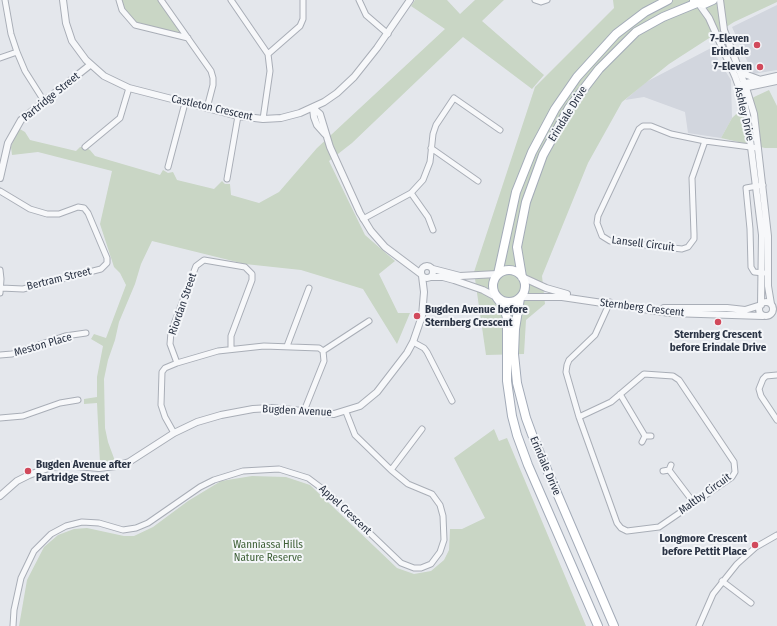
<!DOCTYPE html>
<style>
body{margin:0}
canvas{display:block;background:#e4e7ec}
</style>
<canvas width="777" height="626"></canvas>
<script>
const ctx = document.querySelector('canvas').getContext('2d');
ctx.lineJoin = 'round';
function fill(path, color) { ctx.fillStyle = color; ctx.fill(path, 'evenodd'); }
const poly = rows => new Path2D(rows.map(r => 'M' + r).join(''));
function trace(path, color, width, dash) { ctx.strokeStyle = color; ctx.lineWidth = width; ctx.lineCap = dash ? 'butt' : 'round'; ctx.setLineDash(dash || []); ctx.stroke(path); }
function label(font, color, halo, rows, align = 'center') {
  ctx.font = font + ' "Fira Sans Condensed",sans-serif'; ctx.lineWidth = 4; ctx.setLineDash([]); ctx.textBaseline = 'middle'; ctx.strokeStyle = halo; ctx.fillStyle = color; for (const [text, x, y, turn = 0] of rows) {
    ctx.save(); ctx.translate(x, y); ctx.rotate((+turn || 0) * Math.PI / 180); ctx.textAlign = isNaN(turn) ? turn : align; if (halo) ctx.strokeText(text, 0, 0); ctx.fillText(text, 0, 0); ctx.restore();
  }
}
const built = poly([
 [777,5,777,70,753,74,732,27],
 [711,48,731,80,732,118,721,138,688,133,685,112,644,97,625,100,646,82]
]);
const green = poly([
 [121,0,158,0,179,29,179,33,137,25,123,8],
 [415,0,447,0,460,14,475,0,504,0,482,21,544,75,532,89,463,37,352,143,329,161,365,235,395,261,379,274,398,313,410,313,397,344,363,289,301,270,245,264,152,241,141,264,135,284,119,322,115,340,108,360,104,379,105,428,108,442,115,461,100,463,97,403,84,404,84,399,97,397,97,377,103,346,91,339,94,334,106,338,126,285,120,273,114,267,100,224,112,171,38,152,12,155,11,147,18,128,25,132,30,140,76,151,80,147,85,147,90,150,95,156,160,175,163,170,168,173,173,172,177,180,214,189,222,181,225,184,230,184,231,195,259,203,279,192,317,148,445,29,411,6],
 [613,0,777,0,777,2,734,22,669,64,622,102,588,163,542,276,545,304,526,320,524,354,486,355,474,272,535,87,614,8],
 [769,90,777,106,777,148,765,148,721,138,732,118,754,97],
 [494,429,499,441,507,438,586,626,19,626,27,580,44,547,58,535,74,529,87,528,124,536,134,536,153,527,188,501,221,481,252,476,286,477,310,485,397,568,414,574,431,571,444,560,449,550,450,529,462,529,485,518,454,458]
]);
const minor = poly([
 [5,0,11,34,17,52,25,71,44,101],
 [119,0,122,10,135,25,188,38],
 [161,0,211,71,213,78,213,85,207,108],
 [231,0,268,54,270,71,263,119],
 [359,0,366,15,388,34],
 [535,0,541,2,547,0],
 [268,54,300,26,303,19,303,0],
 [0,58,17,52],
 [705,141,671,134,651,126,643,126,639,129,598,216,597,223,602,236,610,241,682,249,688,247,694,239,694,234,692,178,705,141,758,148],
 [85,147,120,118,129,88],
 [431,148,478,181],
 [168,167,185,103],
 [227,179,238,116],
 [763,185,746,188,750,229,751,267,754,272,764,273],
 [0,191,30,209,47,214,59,214,78,207,84,208,88,213,107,258,107,263,101,269,23,289,1,288],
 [411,193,428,217,433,230],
 [363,219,411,193,423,180,430,162,433,134,436,125,454,98,500,130],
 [0,270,1,279,0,293],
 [413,342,424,348,427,352,452,401],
 [287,346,309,288],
 [323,351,369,321],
 [0,355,12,354,65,336,86,333],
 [177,363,170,344,171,332,196,266,204,260,245,267,252,274,252,280,231,336,231,349],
 [777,375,766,376,763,379,759,389,761,396,777,420],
 [620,394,645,436,651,436],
 [579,417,617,523,621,528,627,531,659,527,732,477,735,472,734,462,679,380,673,376,644,374,611,402,579,417,566,372,567,365,569,360,595,335,610,302],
 [0,418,23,416,60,403,78,400],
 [174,433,165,417,161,405,162,372,165,368,177,363,218,351,264,346,319,348,323,351,324,361,304,411],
 [642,442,645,436],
 [391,470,422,429],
 [669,470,671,465],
 [663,471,669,470,694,503],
 [722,581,751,603],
 [13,626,14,610,21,578,34,551,51,534,66,526,82,522,99,523,123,530,136,528,148,523,200,487,214,480,243,471,279,469,308,478,328,493,401,563,414,568,421,568,431,564,440,552,444,540,443,516,440,505,432,494,408,484,391,470,355,435,346,412],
 [699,626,713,594,737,564,756,547,777,535]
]);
const tertiary = poly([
 [63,0,66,23,72,41,86,60,104,76,129,88,238,116,263,119,281,118,300,113,324,102,337,93,354,77,377,48,410,0],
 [720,0,724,30,746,88,754,114,768,236,768,286,771,304],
 [699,4,709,18,735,76,743,98,747,115,762,235,761,305],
 [741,68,747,75,758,79],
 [742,84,777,76],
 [743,88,777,81],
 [313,108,320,114,330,147,360,213,371,231,385,247,421,274],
 [313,108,314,117,317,125,325,134],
 [0,178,8,143,21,120,90,65],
 '421 272a6 6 0 1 1 12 0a6 6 0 1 1-12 0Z',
 [433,269,460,276,497,274],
 [432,277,443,277,454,280,483,290,496,297],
 [522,277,546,288,567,294],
 [520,297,562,297,670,313,763,316],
 '759 309a7 7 0 1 1 14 0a7 7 0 1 1-14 0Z',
 [664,308,727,308,745,310,761,305],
 [0,496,17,481,29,475,51,467,65,465,99,468,116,466,129,462,174,433,197,422,221,415,253,409,271,408,334,414,360,406,377,392,407,353,413,342,422,316,424,292,422,276]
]);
const primary = poly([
 [694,1,704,4,713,0],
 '493 286a16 16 0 1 1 32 0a16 16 0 1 1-32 0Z',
 [498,274,516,192,532,152,555,109,577,77,616,34,645,12,668,0],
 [522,277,517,247,526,202,543,155,569,108,599,69,636,32,663,17,697,3],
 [497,298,504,307,507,318,507,381,512,416,517,435,528,465,598,626],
 [520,298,515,329,514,354,517,383,526,418,533,437,614,626]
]);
const markers = [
 [757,45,4,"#d1495b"],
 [760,67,4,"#d1495b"],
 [417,316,4,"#d1495b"],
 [718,322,4,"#d1495b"],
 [28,471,4,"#d1495b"],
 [755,545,4,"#d1495b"]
];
const poiNames = [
 ["7-Eleven",749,39],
 ["Erindale",749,52],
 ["7-Eleven",752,67],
 ["Bugden Avenue before",425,310,"left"],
 ["Sternberg Crescent",425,323,"left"],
 ["Sternberg Crescent",718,335,"center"],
 ["before Erindale Drive",718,348,"center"],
 ["Bugden Avenue after",36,465,"left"],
 ["Partridge Street",36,478,"left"],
 ["Longmore Crescent",747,539],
 ["before Pettit Place",747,552]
];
const streetNames = [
 ["Partridge Street",51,97,-39],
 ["Castleton Crescent",212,108,13],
 ["Erindale Drive",568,114,-58],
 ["Ashley Drive",744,114,77],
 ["Lansell Circuit",643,244,7],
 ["Bertram Street",59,279,-14],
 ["Riordan Street",183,304,-71],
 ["Sternberg Crescent",642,308,7],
 ["Meston Place",43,345,-16],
 ["Bugden Avenue",297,411,3],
 ["Erindale Drive",545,466,67],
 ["Maltby Circuit",705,494,-36],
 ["Appel Crescent",345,510,43]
];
const parkNames = [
 ["Wanniassa Hills",268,545],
 ["Nature Reserve",268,558]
];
fill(built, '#d2d6de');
fill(green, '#c9d6c5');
trace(minor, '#a9aeb7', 7);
trace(tertiary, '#a9aeb7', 8);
trace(primary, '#a3abb8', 10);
trace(minor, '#f7f8fa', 5);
trace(tertiary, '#f7f8fa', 6);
trace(primary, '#fff', 8);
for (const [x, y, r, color] of markers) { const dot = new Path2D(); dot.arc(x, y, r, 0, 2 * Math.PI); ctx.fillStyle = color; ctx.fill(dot); trace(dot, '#f4f6f9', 1.5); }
label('bold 11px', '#2b3445', '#f4f6f9', poiNames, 'right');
label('11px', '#2b3445', '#f4f6f9', streetNames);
label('11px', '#3f6138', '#f4f6f9', parkNames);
</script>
